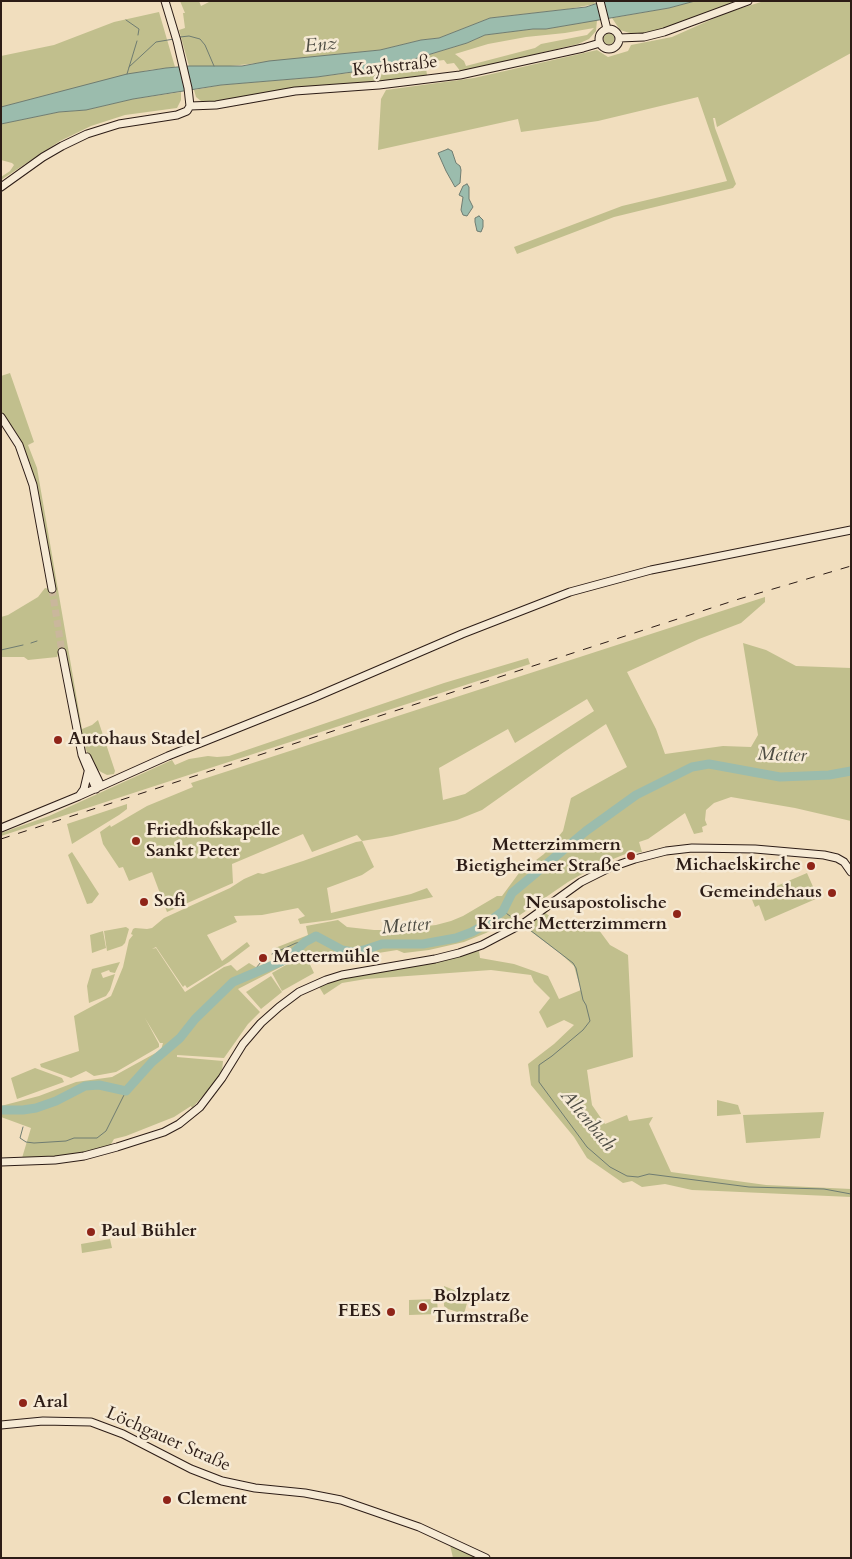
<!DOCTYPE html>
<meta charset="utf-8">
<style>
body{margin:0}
#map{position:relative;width:852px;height:1559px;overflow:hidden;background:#f1debe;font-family:Cardo,serif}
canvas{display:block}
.frame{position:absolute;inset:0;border:2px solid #2c1c16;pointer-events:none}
</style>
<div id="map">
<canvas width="852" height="1559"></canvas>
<div class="frame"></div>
</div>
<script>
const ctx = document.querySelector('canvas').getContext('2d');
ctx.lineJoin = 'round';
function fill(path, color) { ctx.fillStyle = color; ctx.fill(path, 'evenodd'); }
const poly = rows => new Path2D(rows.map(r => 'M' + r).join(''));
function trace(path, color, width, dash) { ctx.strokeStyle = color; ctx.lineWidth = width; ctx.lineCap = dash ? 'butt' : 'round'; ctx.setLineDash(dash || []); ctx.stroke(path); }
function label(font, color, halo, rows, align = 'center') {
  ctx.font = font + ' Cardo,serif'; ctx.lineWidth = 5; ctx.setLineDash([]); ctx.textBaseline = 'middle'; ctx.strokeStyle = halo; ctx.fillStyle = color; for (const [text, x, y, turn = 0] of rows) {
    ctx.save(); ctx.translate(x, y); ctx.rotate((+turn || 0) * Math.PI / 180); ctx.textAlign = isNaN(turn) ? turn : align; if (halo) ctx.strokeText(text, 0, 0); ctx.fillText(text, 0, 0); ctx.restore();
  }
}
const green = poly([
 [180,1,199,1,201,6,211,1,594,1,595,4,568,9,490,18,439,38,421,40,380,50,221,67,189,66,179,30,185,28,183,13,185,13],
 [695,1,742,1,662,29,644,33,633,34,620,30,612,18,669,8],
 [764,1,851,1,851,53,717,127,715,118,713,118,715,128,736,184,733,188,614,217,517,254,514,247,622,206,727,181,698,97,598,121,521,132,518,119,378,150,381,99,386,90,474,78,597,50,608,57,628,51,631,45,672,37,726,13],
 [159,12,175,67,149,70,1,107,1,56,54,45,114,22],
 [597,20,596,31,589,39,578,44,461,72,454,63,447,64,444,60,436,61,426,68,427,75,405,79,274,91,215,101,201,101,196,97,194,90,221,85,317,77,372,70,389,67,467,43,485,35,533,29,546,29],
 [594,28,587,35,541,44,535,48,466,66,464,61,455,54,488,44,526,37,565,33],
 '603.5 39a5.5 5.5 0 1 1 11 0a5.5 5.5 0 1 1-11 0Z',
 [181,92,181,100,177,108,125,115,91,126,60,141,1,180,1,177,10,171,14,165,12,163,1,160,1,124,59,112,86,110,133,99],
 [10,373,34,442,28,445,37,468,82,729,92,725,98,720,115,771,114,774,107,775,101,772,96,768,87,752,82,738,62,652,58,654,57,657,28,660,24,657,1,657,1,617,8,615,38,597,45,588,49,589,35,481,30,464,16,432,1,411,1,376],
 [765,597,765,602,741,623,699,639,627,672,656,729,665,754,723,746,751,747,758,735,743,643,766,650,796,666,851,668,851,821,795,808,731,797,714,803,706,810,705,820,707,825,702,827,703,832,694,834,685,813,648,839,639,842,642,852,628,853,598,865,568,882,517,917,486,933,464,942,429,950,404,953,397,950,372,954,313,952,305,954,314,973,282,991,272,973,300,957,238,989,260,1012,248,1024,224,1058,177,1055,177,1057,223,1061,222,1071,210,1088,192,1108,191,1106,174,1117,126,1136,114,1139,110,1146,86,1153,46,1158,22,1158,31,1128,1,1117,1,1106,39,1096,76,1082,112,1077,161,1050,163,1043,160,1043,145,1018,159,1044,159,1047,116,1072,94,1076,86,1071,71,1078,41,1067,40,1064,79,1051,74,1016,111,996,123,967,129,940,133,935,131,934,133,929,135,928,147,929,152,928,164,918,230,888,244,879,258,873,263,874,303,861,356,842,362,841,357,835,312,852,303,834,232,864,233,883,167,912,152,872,129,881,123,867,119,868,103,844,100,832,110,825,111,827,147,806,193,787,191,783],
 [587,699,594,711,465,794,443,800,439,768,508,729,515,743],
 [606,724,627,767,571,798,563,831,544,854,519,873,502,896,497,896,463,916,451,921,436,925,392,930,374,930,347,927,338,920,306,926,308,935,275,948,273,960,259,969,249,963,237,971,231,965,224,967,185,992,156,948,152,949,156,947,183,987,185,985,187,988,229,962,250,946,247,942,222,961,207,935,237,922,234,916,262,915,298,908,305,916,298,919,300,924,331,920,433,897,427,888,411,894,331,913,327,888,362,875,374,867,362,841,392,836,457,820,482,810,564,752],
 [528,658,530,664,1,836,1,833,49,816,172,760,175,765,189,759,208,756,217,757,229,756,444,683],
 [127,804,127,809,119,815,72,844,67,824],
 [72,852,99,894,92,903,87,904,68,855],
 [807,873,818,898,765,921,759,905,755,907,751,897],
 [544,912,571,931,575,927,593,922,610,945,628,955,633,1057,587,1070,592,1105,605,1124,627,1115,629,1121,653,1117,649,1124,671,1172,766,1185,851,1189,851,1197,718,1191,692,1190,665,1184,642,1187,632,1181,623,1183,587,1158,574,1137,531,1085,528,1064,554,1044,574,1025,564,1020,547,1028,539,1012,550,998,534,982,531,975,491,970,366,979,342,983,324,995,318,985,340,978,479,951,480,958,514,964,548,976,559,999,581,990,574,966,561,954,525,927],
 [126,927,129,929,125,943,122,946,107,951,104,931],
 [103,931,106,948,92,953,90,935],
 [120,962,115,973,110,972,109,970,101,973,103,978,115,974,110,990,106,996,89,1003,87,986,92,969],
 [271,976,282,992,261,1009,246,992],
 [35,1068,62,1078,64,1082,17,1099,11,1078],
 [717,1100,738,1105,741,1114,717,1116],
 [824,1112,820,1138,746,1143,743,1115],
 [110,1239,112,1248,82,1253,81,1244],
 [444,1286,469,1296,464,1314,448,1309,444,1306],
 [437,1299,438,1314,409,1315,409,1300],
 [450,1545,478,1558,453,1558]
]);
const water = poly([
 [604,1,695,1,669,8,546,29,533,29,485,35,467,43,388,67,317,77,221,85,133,99,86,110,59,112,1,124,1,107,127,74,166,68,189,66,242,66,269,61,380,50,421,40,439,38,490,18,586,7,604,1],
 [448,149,452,151,456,163,460,166,461,170,460,183,455,187,446,171,438,153,448,149],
 [467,184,469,187,469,199,473,207,467,216,463,215,461,210,463,197,459,195,463,186,467,184],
 [479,216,483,220,483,227,481,232,477,231,475,222,475,218,479,216]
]);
const stream = poly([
 [126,20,139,29,138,35],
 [180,37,189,36,200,39,205,45,214,66],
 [129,67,156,42,174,39],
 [127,74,137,41],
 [31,643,37,641],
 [1,650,23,645],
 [503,911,510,916],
 [526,927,573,963,576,968,583,1000,586,1005,590,1021,583,1030,552,1056,539,1065,539,1082,587,1147,610,1167,627,1176,638,1177,649,1174,749,1187,824,1189,851,1194],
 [272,954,296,943,305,942],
 [252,973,261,962],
 [23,1127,20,1138,26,1142,34,1143,66,1141,74,1138,97,1138,106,1131,126,1091]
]);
const river = poly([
 [1,1110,23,1110,36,1108,56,1101,85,1086,99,1085,126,1091,152,1062,180,1038,195,1019,233,982,287,959,305,942,316,936,342,950,352,952,364,950,382,944,423,944,456,938,472,932,486,924,503,911,512,893,586,831,636,795,692,767,709,764,780,777,829,775,851,771]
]);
const secondaryTunnel = poly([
 [52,589,62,652]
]);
const secondary = poly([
 [600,1,607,29],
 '599 39a10 10 0 1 1 20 0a10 10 0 1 1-20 0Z',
 [619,38,644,37,664,32,748,1],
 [190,106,216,105,295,91,379,85,460,75,583,48,600,43],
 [1,187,43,157,62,146,87,134,119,124,177,115,187,111,190,106,188,88,177,41,165,1],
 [1,417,19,445,33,485,52,589],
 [62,652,82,755,96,789],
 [87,757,101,786],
 [79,796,84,789,88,772],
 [1,828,79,796,168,756,313,698,462,634,570,592,651,570,851,530],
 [1,1162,55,1160,84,1156,117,1147,164,1132,179,1124,200,1107,222,1078,243,1044,261,1023,279,1007,299,992,326,980,342,975,435,959,459,953,482,945,524,923,581,882,609,868,635,859,666,851,692,848,755,849,824,855,837,858,844,862,851,872],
 [1,1425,43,1421,91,1422,123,1434,191,1469,222,1481,255,1488,305,1493,341,1500,419,1527,486,1558]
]);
const rail = poly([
 [1,839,739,599,851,566]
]);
const markers = [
 [58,740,5,"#8f2418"],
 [136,841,5,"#8f2418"],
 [631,856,5,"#8f2418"],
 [811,866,5,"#8f2418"],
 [832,893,5,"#8f2418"],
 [144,902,5,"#8f2418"],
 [677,914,5,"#8f2418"],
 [263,958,5,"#8f2418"],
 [91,1232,5,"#8f2418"],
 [423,1307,5,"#8f2418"],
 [391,1312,5,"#8f2418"],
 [23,1403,5,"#8f2418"],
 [167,1500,5,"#8f2418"]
];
const streetNames = [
 ["Kayhstraße",395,67,-6],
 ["Löchgauer Straße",168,1440,24]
];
const poiNames = [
 ["Autohaus Stadel",68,740],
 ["Friedhofskapelle",146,831],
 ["Sankt Peter",146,852],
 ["Metterzimmern",621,846,"right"],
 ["Bietigheimer Straße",621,867,"right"],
 ["Michaelskirche",801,866,"right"],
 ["Gemeindehaus",822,893,"right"],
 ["Sofi",154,902],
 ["Neusapostolische",667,904,"right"],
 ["Kirche Metterzimmern",667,925,"right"],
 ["Mettermühle",273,958],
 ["Paul Bühler",101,1232],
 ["Bolzplatz",433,1297],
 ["Turmstraße",433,1318],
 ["FEES",381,1312,"right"],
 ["Aral",33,1403],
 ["Clement",177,1500]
];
const waterNames = [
 ["Enz",321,46,-6],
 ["Metter",782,756,2],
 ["Metter",406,927,-5],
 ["Altenbach",587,1121,50]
];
fill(green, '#c1bf8d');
fill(water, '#9bbcad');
trace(water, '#6f7c71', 1);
trace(stream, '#6f7c71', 1);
trace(river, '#9bbcad', 9);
trace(secondaryTunnel, '#cab79c', 7, [7, 3.5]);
trace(secondary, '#2c1c16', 9);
trace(secondary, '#f6ead5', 7);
trace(rail, '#2c1c16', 1, [9, 9]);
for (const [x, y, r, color] of markers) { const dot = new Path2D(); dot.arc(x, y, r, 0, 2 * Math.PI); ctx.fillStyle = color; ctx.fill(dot); trace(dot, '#f6ead5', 2); }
label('18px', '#2c1c16', '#f6ead5', streetNames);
label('bold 18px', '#2c1c16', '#f6ead5', poiNames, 'left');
label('italic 19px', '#4d4c43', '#f6ead5', waterNames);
</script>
